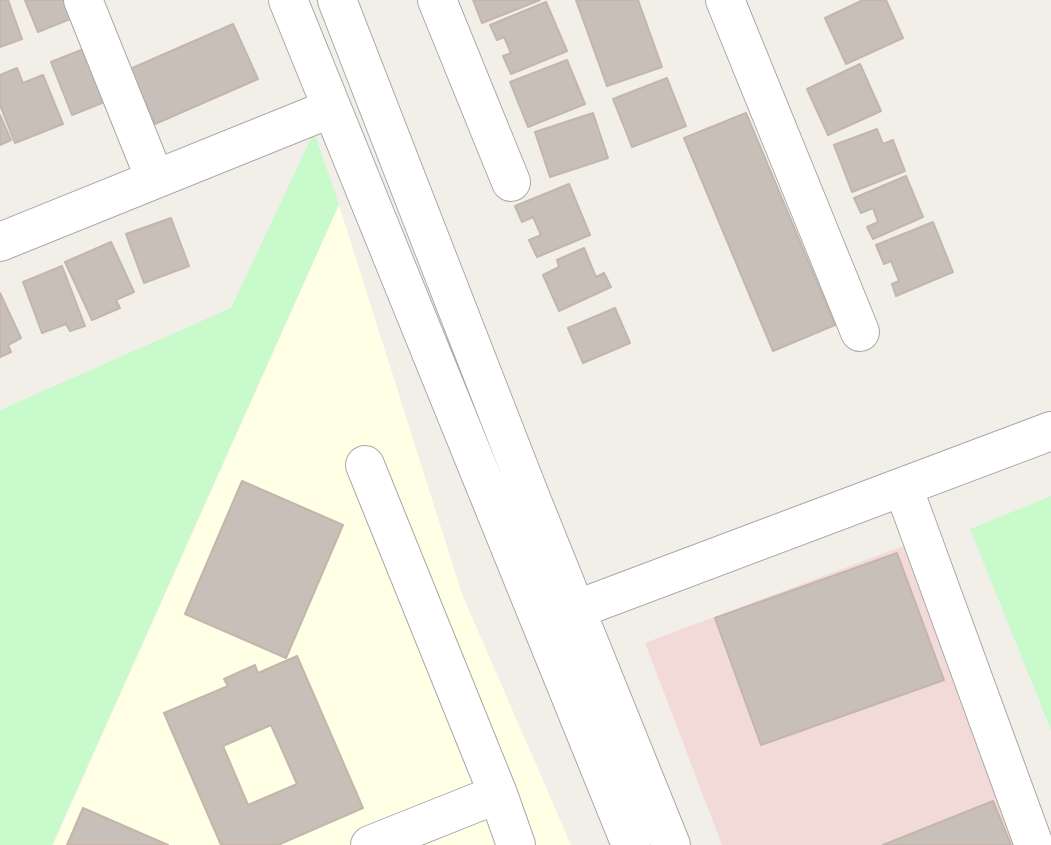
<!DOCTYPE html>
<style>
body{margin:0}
canvas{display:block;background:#f2efe9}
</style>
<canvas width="1051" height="845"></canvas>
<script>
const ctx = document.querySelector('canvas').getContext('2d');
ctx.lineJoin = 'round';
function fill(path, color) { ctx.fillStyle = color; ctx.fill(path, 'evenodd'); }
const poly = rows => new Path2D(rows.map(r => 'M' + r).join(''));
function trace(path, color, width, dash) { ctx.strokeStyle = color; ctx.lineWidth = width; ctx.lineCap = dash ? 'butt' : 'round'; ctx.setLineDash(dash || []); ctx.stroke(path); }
const commercial = poly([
 [906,545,1021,845,722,845,645,643]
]);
const education = poly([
 [339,205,462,594,571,845,53,845]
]);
const park = poly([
 [314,132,339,204,52,845,0,845,0,410,231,308],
 [1051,496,1051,730,970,529]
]);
const building = poly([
 [0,0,8,0,22,39,0,47,0,0],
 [25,0,79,0,85,13,38,32,25,0],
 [473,0,540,0,482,23,473,0],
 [576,0,638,0,662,67,607,86,576,0],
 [863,0,886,0,903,38,846,64,825,18,863,0],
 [546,2,567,51,511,74,503,56,511,53,504,37,497,40,490,25,546,2],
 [233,24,258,79,155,124,130,69,233,24],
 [96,44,117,97,72,115,51,62,96,44],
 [567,60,585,104,528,127,510,82,567,60],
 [860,64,881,111,828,135,807,89,860,64],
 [17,68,23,83,43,75,63,124,15,143,0,105,0,75,17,68],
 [667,78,686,126,632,147,613,99,667,78],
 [593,113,608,158,550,177,535,132,593,113],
 [746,113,835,325,773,351,684,138,746,113],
 [0,115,11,140,0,145,0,115],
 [877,129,883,144,893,140,905,171,852,192,834,145,877,129],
 [906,176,923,217,873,239,867,227,878,222,873,208,861,213,854,198,906,176],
 [569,184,590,235,537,257,529,240,541,235,533,217,522,222,515,206,569,184],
 [171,218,189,266,144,283,126,234,171,218],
 [933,222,953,272,896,296,892,284,899,281,891,261,884,264,876,245,933,222],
 [111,242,134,292,116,300,120,308,92,320,65,262,111,242],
 [584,248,596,277,604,273,611,287,559,311,543,275,559,267,557,260,584,248],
 [62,266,85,326,70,331,66,324,42,333,23,282,62,266],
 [0,293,21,338,8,345,11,352,0,357,0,293],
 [615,308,630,343,583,363,568,328,615,308],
 [242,481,343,525,286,658,185,614,242,481],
 [897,553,944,680,761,745,715,618,897,553],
 [297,656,363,808,278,845,221,845,164,713,228,686,224,679,255,665,258,673,297,656],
 [271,725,297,784,248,805,223,746,271,725],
 [993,801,1011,845,883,845,993,801],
 [83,808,168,845,67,845,83,808]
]);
const minor = poly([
 [83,0,155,179],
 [288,0,631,845],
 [337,0,530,496,671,845],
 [437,0,511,182],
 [725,0,860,332],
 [0,242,332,108],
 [365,465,498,794,516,845],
 [903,487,1034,845],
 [575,610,1051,431],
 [370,845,498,794]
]);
fill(commercial, '#f2dad9');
fill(education, '#ffffe5');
fill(park, '#c8facc');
fill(building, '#c7bfb8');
trace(building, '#c4b6ab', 2);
trace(minor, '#a9a9a9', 40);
trace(minor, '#fff', 38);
</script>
